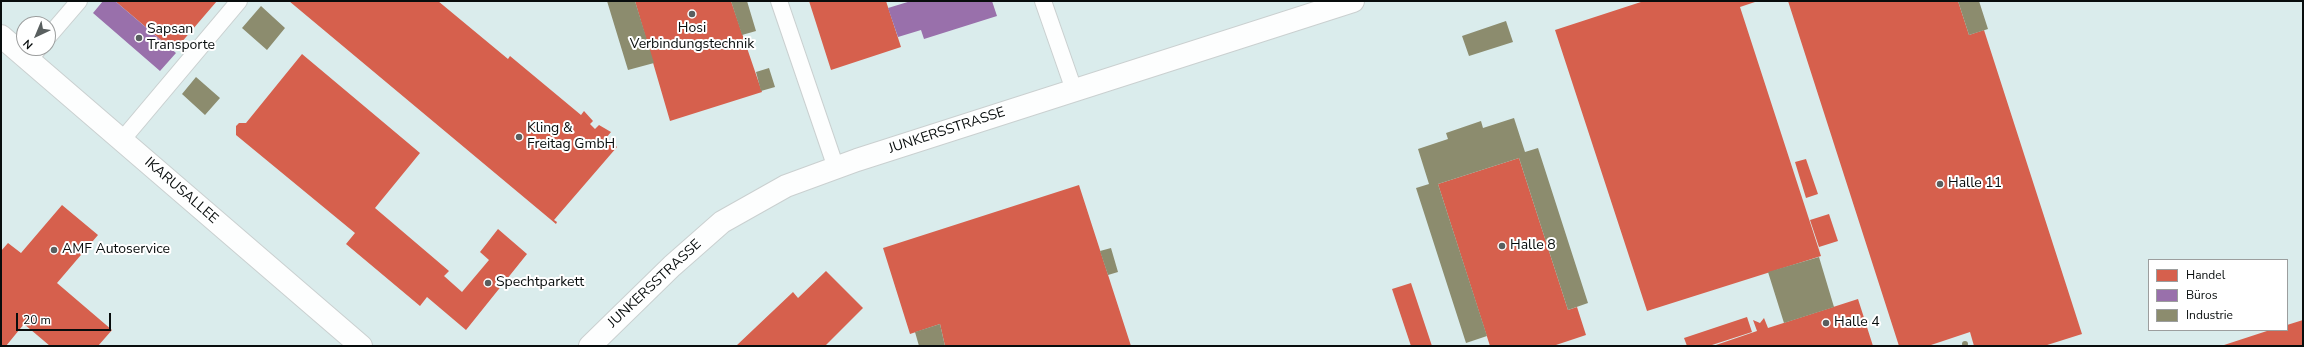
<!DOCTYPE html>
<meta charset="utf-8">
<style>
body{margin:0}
#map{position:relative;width:2304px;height:347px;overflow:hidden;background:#f0f8f8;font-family:"Nunito Sans",sans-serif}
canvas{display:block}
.frame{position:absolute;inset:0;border:2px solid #080d0d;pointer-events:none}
.legend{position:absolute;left:2148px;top:259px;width:140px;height:72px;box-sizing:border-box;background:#fff;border:1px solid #9c9e9e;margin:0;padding:5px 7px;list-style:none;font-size:12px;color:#080d0d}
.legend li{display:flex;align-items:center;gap:8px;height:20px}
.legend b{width:20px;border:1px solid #9c9e9e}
.north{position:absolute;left:16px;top:16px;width:40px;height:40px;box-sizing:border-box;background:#fff;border:1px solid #9c9e9e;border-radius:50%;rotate:224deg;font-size:11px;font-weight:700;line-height:16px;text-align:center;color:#080d0d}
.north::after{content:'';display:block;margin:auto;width:14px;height:18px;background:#595f5f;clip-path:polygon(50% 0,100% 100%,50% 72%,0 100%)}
.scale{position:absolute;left:16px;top:313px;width:95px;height:18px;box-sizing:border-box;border:2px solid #080d0d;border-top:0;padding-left:5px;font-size:12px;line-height:14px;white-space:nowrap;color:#080d0d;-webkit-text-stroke:3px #fff;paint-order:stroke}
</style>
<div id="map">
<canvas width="2304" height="347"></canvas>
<div class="frame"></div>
<ul class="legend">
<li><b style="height:11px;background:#d6604d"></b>Handel</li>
<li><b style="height:11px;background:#9970ab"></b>Büros</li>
<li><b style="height:11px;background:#8c8c6e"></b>Industrie</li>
</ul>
<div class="north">N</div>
<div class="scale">20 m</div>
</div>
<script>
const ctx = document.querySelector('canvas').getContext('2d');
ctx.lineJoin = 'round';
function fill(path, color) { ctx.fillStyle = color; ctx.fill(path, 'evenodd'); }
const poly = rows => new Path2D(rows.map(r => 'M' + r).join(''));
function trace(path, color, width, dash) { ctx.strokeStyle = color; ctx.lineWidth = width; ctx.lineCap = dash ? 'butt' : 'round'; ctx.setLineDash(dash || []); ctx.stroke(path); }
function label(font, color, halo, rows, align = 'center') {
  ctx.font = font + ' "Nunito Sans",sans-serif'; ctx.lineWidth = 4; ctx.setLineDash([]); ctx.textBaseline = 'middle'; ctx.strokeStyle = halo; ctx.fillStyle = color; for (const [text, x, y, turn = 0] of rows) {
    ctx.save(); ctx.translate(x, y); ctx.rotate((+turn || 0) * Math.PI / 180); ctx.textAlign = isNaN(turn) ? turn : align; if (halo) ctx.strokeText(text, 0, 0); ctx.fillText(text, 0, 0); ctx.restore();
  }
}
const built = poly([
 [1,1,2303,1,2303,346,1,346],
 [24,24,48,24,48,48,24,48],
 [2149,260,2287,260,2287,330,2149,330]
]);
const shops = poly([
 [115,1,217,1,174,51],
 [289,1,438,1,508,59,510,56,581,115,584,111,593,121,590,124,595,129,599,125,611,132,606,138,617,147,554,220,557,222,556,224],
 [635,1,731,1,762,92,670,121],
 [809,1,886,1,901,47,831,70],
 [1644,1,1758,1,1740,7,1821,256,1647,311,1555,30],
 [1788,1,1958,1,1969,35,1984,30,2082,334,2044,346,1974,346,1970,332,1928,346,1899,346],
 [302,54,420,153,375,208,449,271,444,276,462,292,489,260,480,252,498,229,527,254,466,330,427,297,420,306,346,244,355,233,236,135,236,126,239,123,246,123],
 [1519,158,1568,310,1577,307,1586,335,1553,346,1490,346,1438,184],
 [1806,159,1818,194,1806,198,1795,162],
 [1079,185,1131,346,945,346,940,324,910,334,883,248],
 [62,205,98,235,57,283,112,330,98,346,50,346,24,324,6,346,1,346,1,251,8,243,21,253],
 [1829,214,1838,241,1819,247,1810,220],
 [826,271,863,308,825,346,736,346,793,292,798,298],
 [1411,283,1432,346,1411,346,1392,289],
 [1858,299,1873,346,1713,346,1757,331,1753,320,1760,323,1764,318,1768,328],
 [1747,317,1752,332,1709,346,1687,346,1684,338],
 [2303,320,2303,346,2221,346,2270,330,2287,330,2287,325]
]);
const offices = poly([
 [103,1,115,1,176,53,160,71,93,13],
 [911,1,992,1,997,16,924,39,921,30,898,37,888,8]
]);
const industry = poly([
 [607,1,635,1,654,63,628,70],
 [731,1,747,1,756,31,742,35],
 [1958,1,1979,1,1988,29,1969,35],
 [261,6,285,28,267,50,242,28],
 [1506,21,1513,42,1469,56,1462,36],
 [769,68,775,87,761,91,756,72],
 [196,77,220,98,205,115,182,94],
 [1514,118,1525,152,1538,148,1588,303,1568,310,1519,158,1438,184,1487,336,1466,343,1416,188,1429,184,1418,149,1448,139,1446,133,1481,121,1483,128],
 [1111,248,1118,272,1108,275,1100,251],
 [1819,257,1834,307,1784,323,1768,272],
 [940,324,945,346,919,346,915,332],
 '1962 344a3 3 0 1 1 6 0a3 3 0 1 1-6 0Z'
]);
const service = poly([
 [779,1,836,168],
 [1043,1,1074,90],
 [48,37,79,1],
 [29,60,39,48],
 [122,140,239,1]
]);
const minor = poly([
 [1,36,361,346],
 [590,346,672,266,722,222,786,186,857,160,1353,1]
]);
const markers = [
 [692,14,4,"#595f5f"],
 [139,38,4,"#595f5f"],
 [519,137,4,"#595f5f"],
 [1940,184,4,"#595f5f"],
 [1502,246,4,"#595f5f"],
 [54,250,4,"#595f5f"],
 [488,283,4,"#595f5f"],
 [1826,323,4,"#595f5f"]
];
const poiNames = [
 ["Hosi",692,29,"center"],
 ["Verbindungstechnik",692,45,"center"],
 ["Sapsan",147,30],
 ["Transporte",147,46],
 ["Kling &",527,129],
 ["Freitag GmbH",527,145],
 ["Halle 11",1948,184],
 ["Halle 8",1510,246],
 ["AMF Autoservice",62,250],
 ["Spechtparkett",496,283],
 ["Halle 4",1834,323]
];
const streetNames = [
 ["JUNKERSSTRASSE",947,131,-18],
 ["IKARUSALLEE",181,191,41],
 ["JUNKERSSTRASSE",655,284,-43]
];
fill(built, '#daecec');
fill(shops, '#d6604d');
fill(offices, '#9970ab');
fill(industry, '#8c8c6e');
trace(service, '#cad0d0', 18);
trace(minor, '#cad0d0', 24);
trace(service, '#fdfefe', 16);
trace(minor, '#fdfefe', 22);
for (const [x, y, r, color] of markers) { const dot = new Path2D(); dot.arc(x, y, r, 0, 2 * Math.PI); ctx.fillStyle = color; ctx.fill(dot); trace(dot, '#fff', 1.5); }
label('14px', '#080d0d', '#fff', poiNames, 'left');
label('14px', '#080d0d', '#fff', streetNames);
</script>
